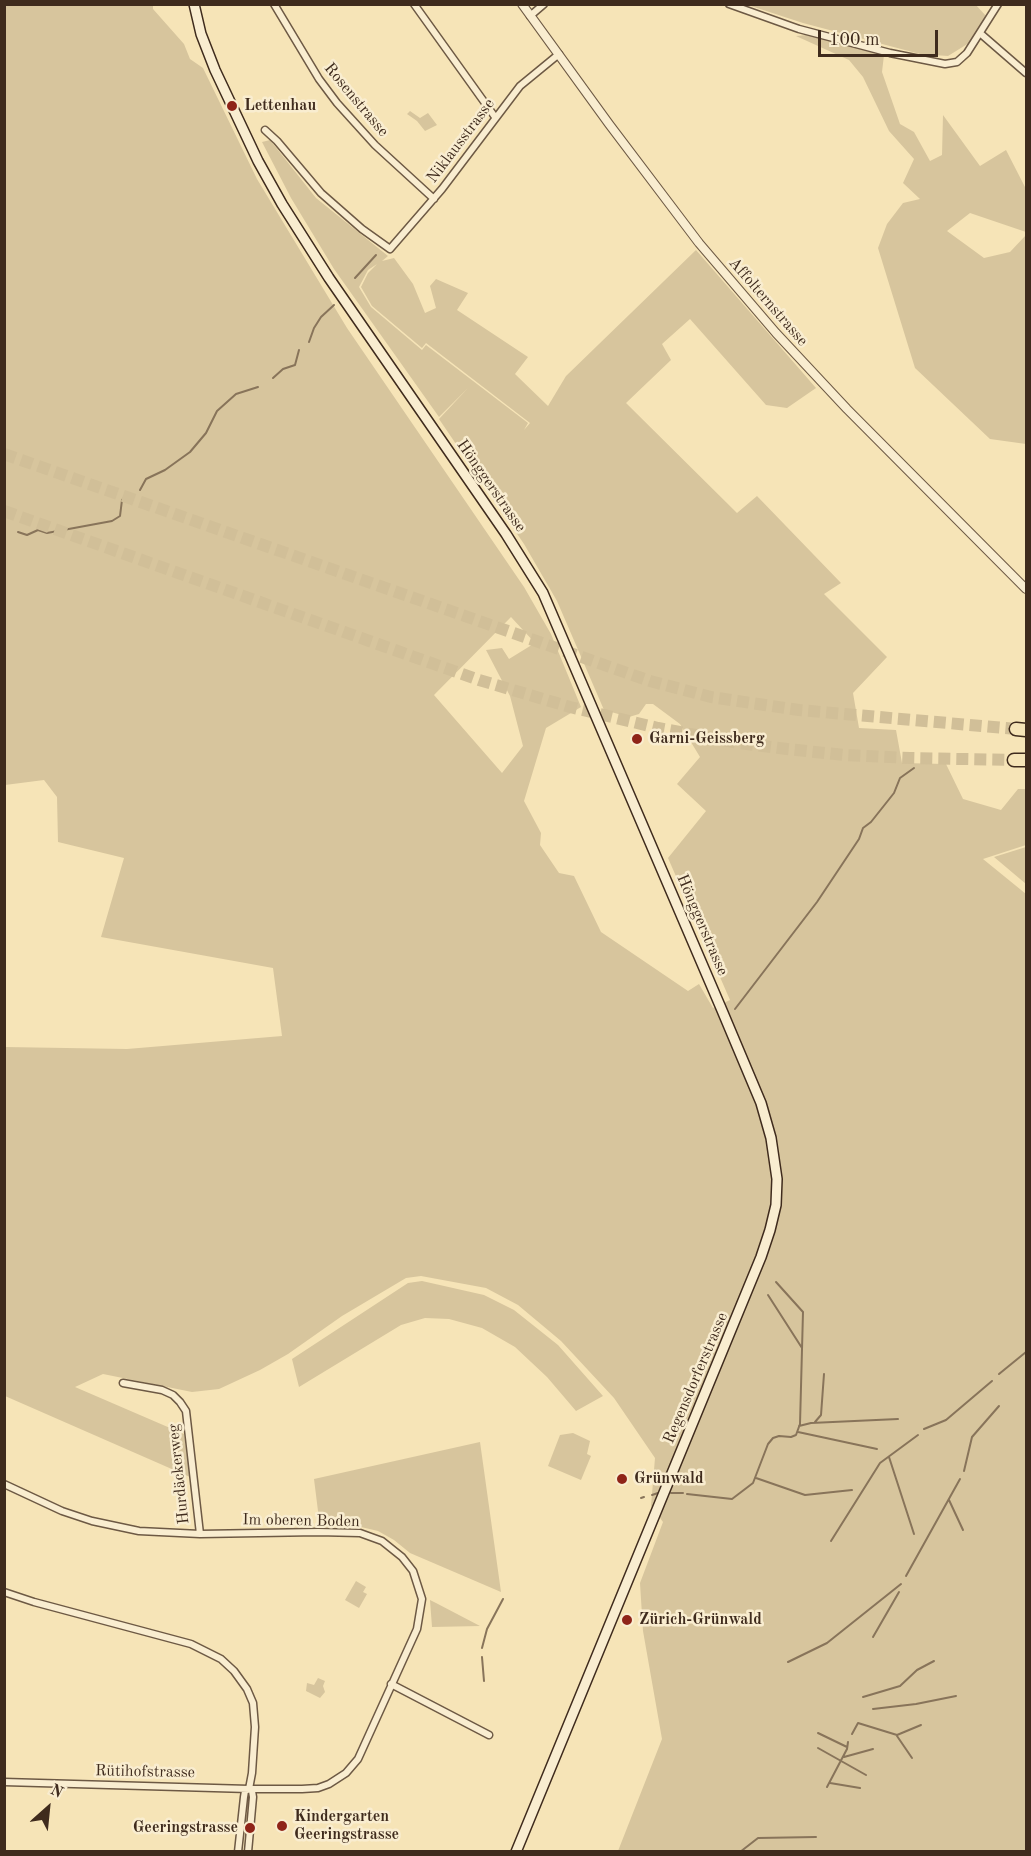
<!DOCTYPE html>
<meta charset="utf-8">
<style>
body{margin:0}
#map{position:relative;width:1031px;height:1856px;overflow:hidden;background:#f6e4b7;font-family:"Old Standard TT",serif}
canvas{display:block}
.frame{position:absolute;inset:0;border:6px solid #3f2b1d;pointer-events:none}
.north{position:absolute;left:18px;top:1778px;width:60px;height:60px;-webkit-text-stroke:4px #f9edd0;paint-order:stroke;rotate:27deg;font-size:16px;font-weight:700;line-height:24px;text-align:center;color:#3f2b1d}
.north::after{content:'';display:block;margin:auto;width:21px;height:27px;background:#3f2b1d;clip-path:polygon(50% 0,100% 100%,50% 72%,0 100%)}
.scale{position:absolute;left:818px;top:30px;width:120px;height:27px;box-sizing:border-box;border:3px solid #3f2b1d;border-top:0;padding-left:8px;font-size:18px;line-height:21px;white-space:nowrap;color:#3f2b1d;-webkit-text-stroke:4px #f9edd0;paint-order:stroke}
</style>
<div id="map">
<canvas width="1031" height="1856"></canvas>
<div class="frame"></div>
<div class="north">N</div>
<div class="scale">100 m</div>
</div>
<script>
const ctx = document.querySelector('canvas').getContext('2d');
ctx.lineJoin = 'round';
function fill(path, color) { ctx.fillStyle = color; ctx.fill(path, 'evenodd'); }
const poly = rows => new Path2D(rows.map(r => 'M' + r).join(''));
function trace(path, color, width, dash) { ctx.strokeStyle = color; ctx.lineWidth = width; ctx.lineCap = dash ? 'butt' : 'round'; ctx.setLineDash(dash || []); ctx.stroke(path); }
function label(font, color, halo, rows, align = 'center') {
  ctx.font = font + ' "Old Standard TT",serif'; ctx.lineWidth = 5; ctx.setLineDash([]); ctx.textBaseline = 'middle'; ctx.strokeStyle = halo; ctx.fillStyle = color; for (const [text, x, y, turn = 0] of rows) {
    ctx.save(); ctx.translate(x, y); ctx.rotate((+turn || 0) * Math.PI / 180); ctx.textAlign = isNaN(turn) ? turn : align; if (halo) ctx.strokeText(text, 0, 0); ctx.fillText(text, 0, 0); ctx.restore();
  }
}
const green = poly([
 [975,4,986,16,969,43,948,56,920,54,803,23,748,5],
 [5,5,153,5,153,9,184,44,190,59,203,68,257,179,347,328,524,587,551,634,581,707,546,728,524,801,541,833,540,845,559,873,574,876,601,932,688,991,699,984,713,1008,730,1000,668,858,706,811,677,784,700,757,680,724,653,704,646,704,639,714,629,717,604,710,557,601,524,544,439,419,468,388,439,417,334,269,291,198,262,142,270,140,316,198,388,256,382,261,394,258,413,284,425,313,436,308,430,286,436,279,468,293,457,310,528,357,515,374,548,406,566,376,696,250,816,388,787,408,766,405,690,319,662,344,671,360,626,403,737,513,757,496,841,583,824,594,887,657,853,693,859,728,896,730,902,763,946,764,963,799,1001,810,1018,789,1026,789,1026,845,983,859,1026,894,1026,1851,618,1851,662,1739,643,1631,640,1583,663,1522,651,1506,655,1458,614,1398,561,1341,518,1305,486,1288,421,1276,406,1278,342,1316,288,1354,260,1370,219,1389,192,1392,103,1374,75,1387,184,1434,190,1477,5,1396,5,1047,127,1049,282,1036,273,968,101,937,124,858,58,842,57,797,44,780,5,785],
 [377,264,368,273,361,287,372,306,422,348,426,343,530,423,524,430,528,423,426,345,422,350,371,307,359,287,368,270],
 [511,617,535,643,509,659,502,648,486,650,510,696,523,746,502,773,434,695],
 [807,35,884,55,882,72,900,124,914,132,930,161,942,155,943,115,980,166,1006,150,1026,189,1026,232,970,213,947,231,984,258,1010,252,1026,235,1026,444,990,439,915,368,878,248,887,224,903,203,920,199,903,183,914,159,889,131,863,77,849,60,796,36],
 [410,111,420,118,428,113,437,125,425,131,417,121,407,114],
 [1026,847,1026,884,994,857],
 [422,1281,484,1295,514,1310,558,1345,603,1396,576,1411,547,1377,515,1347,482,1328,449,1319,425,1318,401,1325,299,1387,292,1359,408,1283],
 [573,1433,590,1441,587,1454,591,1456,581,1480,548,1466,560,1435],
 [480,1442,501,1592,410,1553,394,1540,378,1531,361,1527,320,1527,314,1479],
 [356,1581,366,1587,363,1592,367,1594,359,1608,345,1600],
 [430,1600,436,1603,480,1626,432,1627],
 [318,1678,325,1681,323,1686,325,1692,320,1698,306,1691,307,1683,314,1685]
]);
const stream = poly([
 [355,278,376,255],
 [309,342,314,328,321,317,334,305],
 [273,378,283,369,295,365,299,350],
 [140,490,146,479,165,470,190,452,206,433,217,411,236,394,258,387],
 [18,532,27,535,38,530,47,533,112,521,120,516,122,500,127,495],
 [735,1009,817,902,859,839,863,828,871,822,894,793,900,778,914,768],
 [768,1295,802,1348],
 [999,1374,1026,1352],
 [815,1422,821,1415,824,1374],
 [799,1426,811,1423,898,1419],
 [924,1429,946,1420,992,1381],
 [798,1432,877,1449],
 [889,1457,914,1534],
 [964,1471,972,1437,999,1406],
 [756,1478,805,1495,852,1490],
 [671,1493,683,1493],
 [687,1494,732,1499,753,1483,768,1444,773,1438,779,1436,791,1437,796,1435,800,1424,803,1312,776,1282],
 [652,1495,658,1493],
 [641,1498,644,1497],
 [949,1500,963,1530],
 [831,1541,880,1463,918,1435],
 [906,1576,960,1479],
 [873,1637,899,1592],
 [482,1648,487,1629,503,1599],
 [482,1657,484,1681],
 [788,1662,827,1643,901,1584],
 [863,1697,900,1686,917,1670,934,1661],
 [873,1709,916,1704,956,1696],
 [818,1733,847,1747],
 [852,1734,858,1723,897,1735,921,1725],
 [897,1736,912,1758],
 [818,1748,866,1775],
 [844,1757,873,1749],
 [830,1783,860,1788],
 [827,1787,847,1749,848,1742],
 [740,1852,758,1838,816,1837]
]);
const motorwayTunnel = poly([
 [4,454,650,681,711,697,799,710,1016,729],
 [4,511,479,680,570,707,658,728,739,743,787,749,844,755,910,758,1014,760]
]);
const minor = poly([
 [274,4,319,79,337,103,375,145,434,199],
 [414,4,495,117],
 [729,4,799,29,890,53,945,64,957,62,967,53,998,4],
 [530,16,544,4],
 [981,34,1026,73],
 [265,130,277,141,321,193,362,229,390,249,442,189,520,86,559,54],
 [123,1383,162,1390,173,1395,180,1402,186,1411,200,1534],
 [4,1484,62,1511,92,1521,139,1531,200,1534,318,1532,360,1533,382,1541,402,1557,413,1571,422,1599,417,1629,358,1759,346,1773,329,1784,318,1788,302,1789,249,1789,4,1782],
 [4,1592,34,1602,191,1644,221,1659,234,1671,247,1689,253,1703,255,1727,252,1773,249,1789,245,1791,244,1797,238,1852],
 [391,1684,489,1735],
 [248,1852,253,1797,252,1791,249,1789]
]);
const tertiary = poly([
 [522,4,609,124,699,243,776,333,847,409,1026,589]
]);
const secondary = poly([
 [194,4,201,34,215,70,258,161,282,204,329,278,506,534,543,593,721,1008,761,1103,771,1138,777,1179,776,1205,770,1230,761,1257,516,1852]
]);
const motorway = poly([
 [1016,729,1026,730],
 [1014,760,1026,760]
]);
const markers = [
 [232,106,6,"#8f2418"],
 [637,739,6,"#8f2418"],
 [622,1479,6,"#8f2418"],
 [627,1620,6,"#8f2418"],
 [282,1826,6,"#8f2418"],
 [250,1828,6,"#8f2418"]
];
const streetNames = [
 ["Rosenstrasse",356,100,50],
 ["Niklausstrasse",461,141,-53],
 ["Affolternstrasse",768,302,49],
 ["Hönggerstrasse",491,486,55],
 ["Hönggerstrasse",702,925,67],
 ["Regensdorferstrasse",696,1378,-67],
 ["Hurdäckerweg",179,1474,-96],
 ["Im oberen Boden",301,1521,1],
 ["Rütihofstrasse",145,1772,1]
];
const poiNames = [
 ["Lettenhau",244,106],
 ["Garni-Geissberg",649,739],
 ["Grünwald",634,1479],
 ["Zürich-Grünwald",639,1620],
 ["Kindergarten",294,1817],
 ["Geeringstrasse",294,1835],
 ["Geeringstrasse",238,1828,"right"]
];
fill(green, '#d7c59d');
trace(stream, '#88745a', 2);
trace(motorwayTunnel, '#d1bf98', 12, [12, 6]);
trace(minor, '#6d5944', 9);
trace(tertiary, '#6d5944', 10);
trace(secondary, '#3f2b1d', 12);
trace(motorway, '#3f2b1d', 15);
trace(minor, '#f9edd0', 6);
trace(tertiary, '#f9edd0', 8);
trace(secondary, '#f9edd0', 9);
trace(motorway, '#f6e4b7', 12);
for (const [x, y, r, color] of markers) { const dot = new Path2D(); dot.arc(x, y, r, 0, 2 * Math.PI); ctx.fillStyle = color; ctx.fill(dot); trace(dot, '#f9edd0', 2); }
label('16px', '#3f2b1d', '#f9edd0', streetNames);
label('bold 16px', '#3f2b1d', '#f9edd0', poiNames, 'left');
</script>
